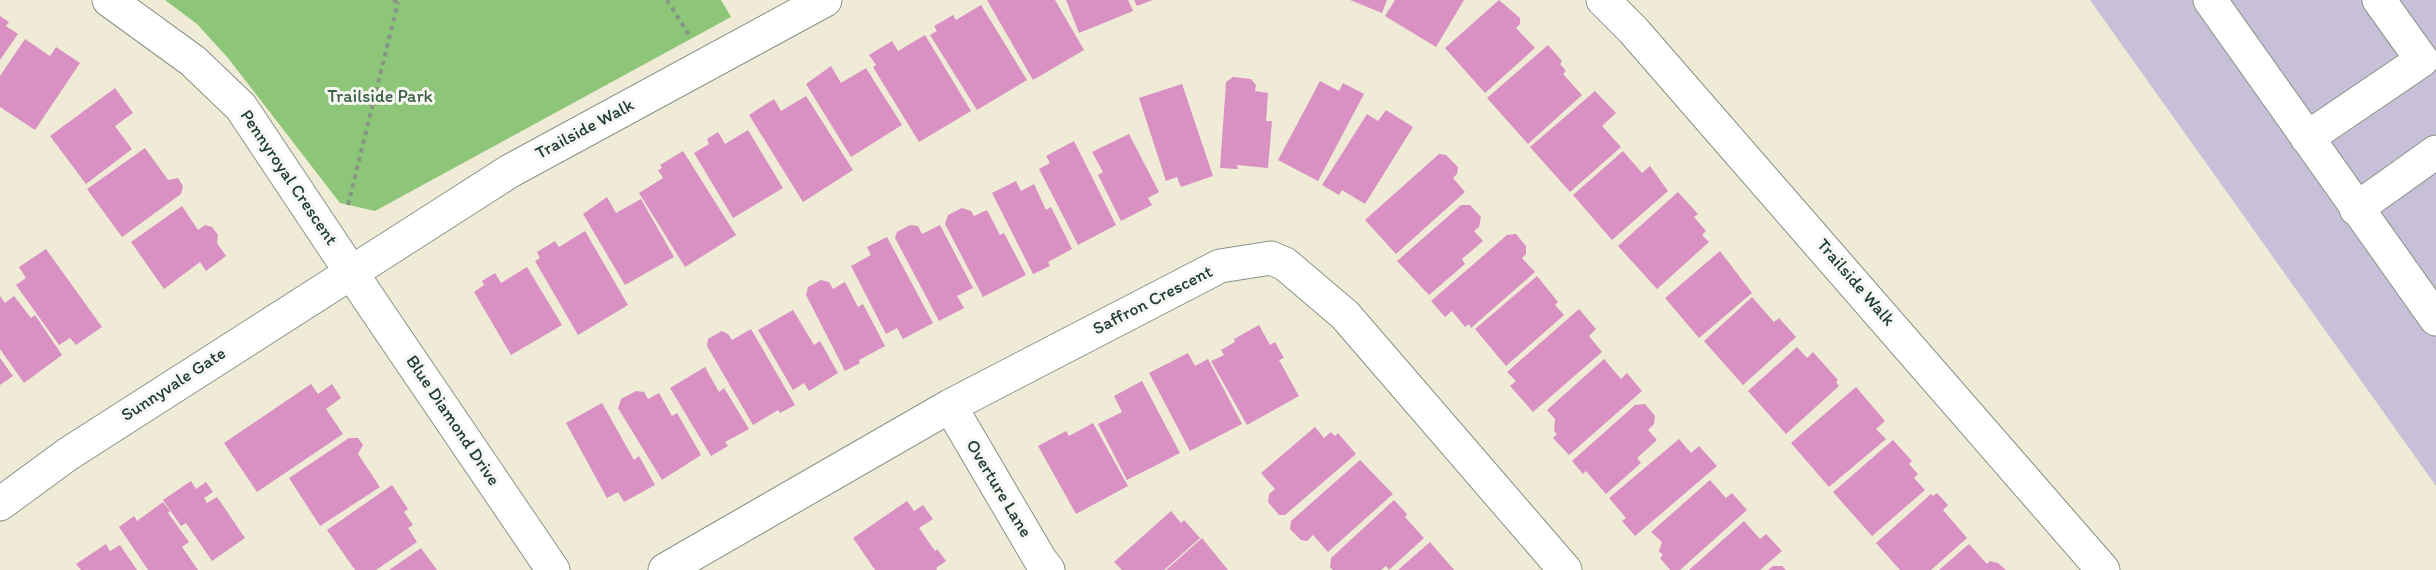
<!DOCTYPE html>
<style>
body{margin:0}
canvas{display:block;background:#efebd7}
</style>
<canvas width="2436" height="570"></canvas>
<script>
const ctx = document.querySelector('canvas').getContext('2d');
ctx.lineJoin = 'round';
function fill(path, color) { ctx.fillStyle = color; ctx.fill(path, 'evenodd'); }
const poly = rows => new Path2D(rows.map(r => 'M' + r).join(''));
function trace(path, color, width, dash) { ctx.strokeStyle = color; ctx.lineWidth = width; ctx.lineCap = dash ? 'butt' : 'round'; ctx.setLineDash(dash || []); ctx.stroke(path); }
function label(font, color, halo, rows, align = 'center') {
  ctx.font = font + ' Itim,sans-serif'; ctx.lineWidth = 6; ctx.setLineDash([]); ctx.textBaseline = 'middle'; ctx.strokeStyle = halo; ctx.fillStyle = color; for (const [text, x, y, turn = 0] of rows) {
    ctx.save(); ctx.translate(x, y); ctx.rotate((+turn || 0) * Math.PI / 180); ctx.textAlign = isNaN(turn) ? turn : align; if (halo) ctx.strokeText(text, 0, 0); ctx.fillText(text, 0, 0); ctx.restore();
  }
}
const industrial = poly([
 [2090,0,2436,0,2436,486]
]);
const green = poly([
 [165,0,721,0,731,17,375,211,340,203,228,58,197,24]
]);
const building = poly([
 [987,0,1055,0,1084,50,1033,80],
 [1066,0,1128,0,1133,11,1079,33],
 [1134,0,1153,0,1137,6],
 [1350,0,1387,0,1382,13],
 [1395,0,1464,0,1436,47,1385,16],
 [1499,0,1520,18,1520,24,1516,28,1535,48,1485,93,1445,48],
 [981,5,1027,80,977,110,930,35,937,31,934,26,953,15,956,20],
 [0,16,9,22,6,26,18,34,0,60],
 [925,35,971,111,919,142,873,67,876,65,869,55,892,41,898,51],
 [25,39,50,56,56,47,80,63,35,130,0,107,0,76],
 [1548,45,1562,61,1560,64,1566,71,1563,74,1582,95,1528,144,1487,98],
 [831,66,841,83,866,68,902,125,851,157,806,84],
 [1233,77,1251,79,1256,85,1255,91,1268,93,1266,121,1272,121,1268,168,1237,165,1238,169,1220,168,1226,82],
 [1320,81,1339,91,1343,83,1364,94,1318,181,1278,160],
 [1182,84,1213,176,1181,187,1177,177,1166,181,1139,98],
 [115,88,133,113,115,126,132,149,86,184,50,136],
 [1595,91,1616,113,1602,126,1621,147,1570,192,1530,147],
 [806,96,853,170,803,202,749,115,774,99,781,111],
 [1386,110,1413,127,1365,204,1342,190,1339,195,1322,185,1367,114,1378,121],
 [748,130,783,188,733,218,694,153,709,144,707,139,718,132,725,144],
 [1129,134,1159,192,1148,198,1152,205,1121,221,1098,175,1103,172,1092,152],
 [1074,141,1116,225,1078,245,1039,169,1050,163,1046,156],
 [145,148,168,180,178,178,183,186,181,194,122,237,87,189],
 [683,151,736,235,685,267,639,193,663,178,658,170,662,168,660,165],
 [1623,151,1642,173,1650,166,1668,191,1612,240,1573,195],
 [1439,154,1446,155,1458,167,1457,174,1453,178,1465,192,1396,254,1365,220],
 [1016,181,1021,191,1034,184,1046,210,1051,207,1072,249,1048,262,1050,266,1033,274,992,193],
 [1678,192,1698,214,1694,217,1706,231,1702,235,1709,242,1657,289,1618,246],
 [607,197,616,213,641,199,674,257,625,285,583,214],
 [1461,205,1470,205,1481,217,1479,227,1474,231,1483,241,1462,259,1465,264,1429,295,1397,261],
 [182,206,198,230,205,225,212,227,218,235,217,243,226,256,206,271,200,262,164,289,131,242],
 [962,208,971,211,974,216,987,210,1000,235,1004,233,1026,275,983,297,945,224,948,215],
 [910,225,918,226,922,234,940,225,973,288,957,296,964,308,939,321,895,238,897,232],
 [585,231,628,305,578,335,535,261,540,258,537,252,555,241,559,247],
 [1516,234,1526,246,1526,254,1522,258,1535,272,1471,328,1469,324,1465,327,1452,311,1445,317,1431,301,1507,235],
 [887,237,933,323,903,339,897,328,886,334,851,266,871,255,867,247],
 [46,249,102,327,76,345,70,338,59,345,16,285,26,278,19,267],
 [1720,251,1752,293,1699,338,1665,298],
 [527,267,562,325,511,355,474,292,484,285,482,281,495,273,501,283],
 [1537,276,1558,302,1555,305,1564,315,1506,366,1475,329],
 [821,280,829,282,833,289,845,282,858,307,863,304,885,346,859,360,860,363,845,371,806,295,808,287],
 [0,296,5,303,14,296,31,318,35,315,62,355,24,383,0,349],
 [1752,297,1774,322,1779,318,1796,337,1743,385,1704,341],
 [1579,309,1596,329,1589,336,1602,352,1533,412,1510,386,1516,381,1507,372],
 [793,310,814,345,820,341,838,373,809,391,804,383,793,390,758,330],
 [1259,325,1270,345,1275,342,1284,358,1279,360,1299,396,1247,425,1211,361,1224,355,1221,350,1235,342,1234,339],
 [751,329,795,405,780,413,778,410,753,425,707,346,708,339,722,331,728,334,732,340],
 [1797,347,1807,358,1813,352,1838,380,1836,382,1839,386,1786,434,1748,391],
 [1188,353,1195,366,1208,359,1242,424,1190,451,1149,373],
 [0,358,13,376,0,385],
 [1604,359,1621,379,1627,373,1642,391,1569,455,1553,438,1557,434,1554,431,1555,419,1547,410],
 [705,367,719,392,724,388,749,429,725,442,728,446,711,456,670,388],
 [1142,381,1180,453,1127,480,1098,424,1122,412,1114,396],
 [311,384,318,394,332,384,341,398,326,409,343,434,257,492,224,443],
 [1856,387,1885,421,1876,429,1886,439,1829,487,1791,443],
 [636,391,644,392,648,399,659,393,672,416,677,413,701,455,662,480,618,408,621,399],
 [602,403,634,460,639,456,655,485,624,502,618,492,607,498,566,423],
 [1645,404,1655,416,1654,424,1648,430,1657,440,1637,458,1641,463,1606,494,1586,471,1583,474,1572,461,1635,405],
 [1093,423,1128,486,1076,514,1038,446,1066,431,1069,436],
 [1315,427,1324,438,1331,432,1335,436,1338,433,1356,454,1285,515,1279,515,1268,502,1269,494,1275,489,1261,473],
 [349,438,358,438,363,445,358,454,380,487,320,526,289,478],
 [1679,439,1691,453,1699,446,1717,466,1635,536,1622,521,1626,518,1609,498],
 [1893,440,1912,461,1909,464,1918,474,1914,478,1925,490,1872,536,1833,492],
 [1360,460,1393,494,1328,552,1313,535,1307,541,1301,540,1290,529,1291,521],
 [1710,480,1726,498,1732,493,1747,510,1680,570,1670,570,1660,558,1663,555,1659,551,1662,542,1651,532],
 [191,481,196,489,206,482,213,492,204,498,207,503,217,497,245,538,212,561,186,523,181,526,163,500],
 [392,485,408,509,404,512,413,525,408,528,417,542,376,570,355,570,327,530],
 [1937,493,1948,505,1943,510,1967,538,1931,570,1900,570,1876,543,1931,494,1933,496],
 [1394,500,1407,514,1405,517,1424,538,1389,570,1386,566,1381,570,1333,570,1330,567,1331,558],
 [907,501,914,511,923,505,933,519,919,528,935,551,937,549,946,561,936,568,937,570,875,570,853,538],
 [163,502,170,511,168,513,189,542,182,547,198,570,148,570,119,527,134,516,137,521],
 [1171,511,1181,523,1184,520,1200,538,1164,570,1122,570,1114,562],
 [1744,521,1760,539,1766,534,1782,551,1760,570,1689,570],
 [1202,538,1228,570,1166,570],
 [1430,542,1454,570,1398,570],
 [106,544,110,551,120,545,137,570,81,570,76,564],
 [1969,544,1987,564,1990,561,1998,563,2006,570,1939,570],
 [421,548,437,570,389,570],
 [1773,566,1782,566,1786,570,1768,570]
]);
const path = poly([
 [393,0,398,2,400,0],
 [667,0,689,35],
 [348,205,398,2]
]);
const minor = poly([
 [109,0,193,61,241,107,373,305,553,570],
 [1603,0,1633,30,2103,570],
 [2210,0,2436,319],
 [2307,138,2422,60,2379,0],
 [2356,209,2436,152],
 [950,406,1041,561,1048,570],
 [0,504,68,454,510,171,825,0],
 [665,570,950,406,1220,266,1271,258,1285,264,1345,315,1565,570]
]);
const parkNames = [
 ["Trailside Park",380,97]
];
const streetNames = [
 ["Trailside Walk",585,130,-28],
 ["Pennyroyal Crescent",288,178,56],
 ["Trailside Walk",1855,283,49],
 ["Saffron Crescent",1153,301,-27],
 ["Sunnyvale Gate",174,385,-33],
 ["Blue Diamond Drive",452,421,56],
 ["Overture Lane",998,489,59]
];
fill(industrial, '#c8bfd8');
fill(green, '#8ec679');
fill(building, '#d891c2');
trace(minor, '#879486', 35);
trace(path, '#879486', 4, [4.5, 4.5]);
trace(minor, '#fff', 33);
label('18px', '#3b5f45', '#f6f6f2', parkNames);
label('18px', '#1f3d34', '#f6f6f2', streetNames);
</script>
